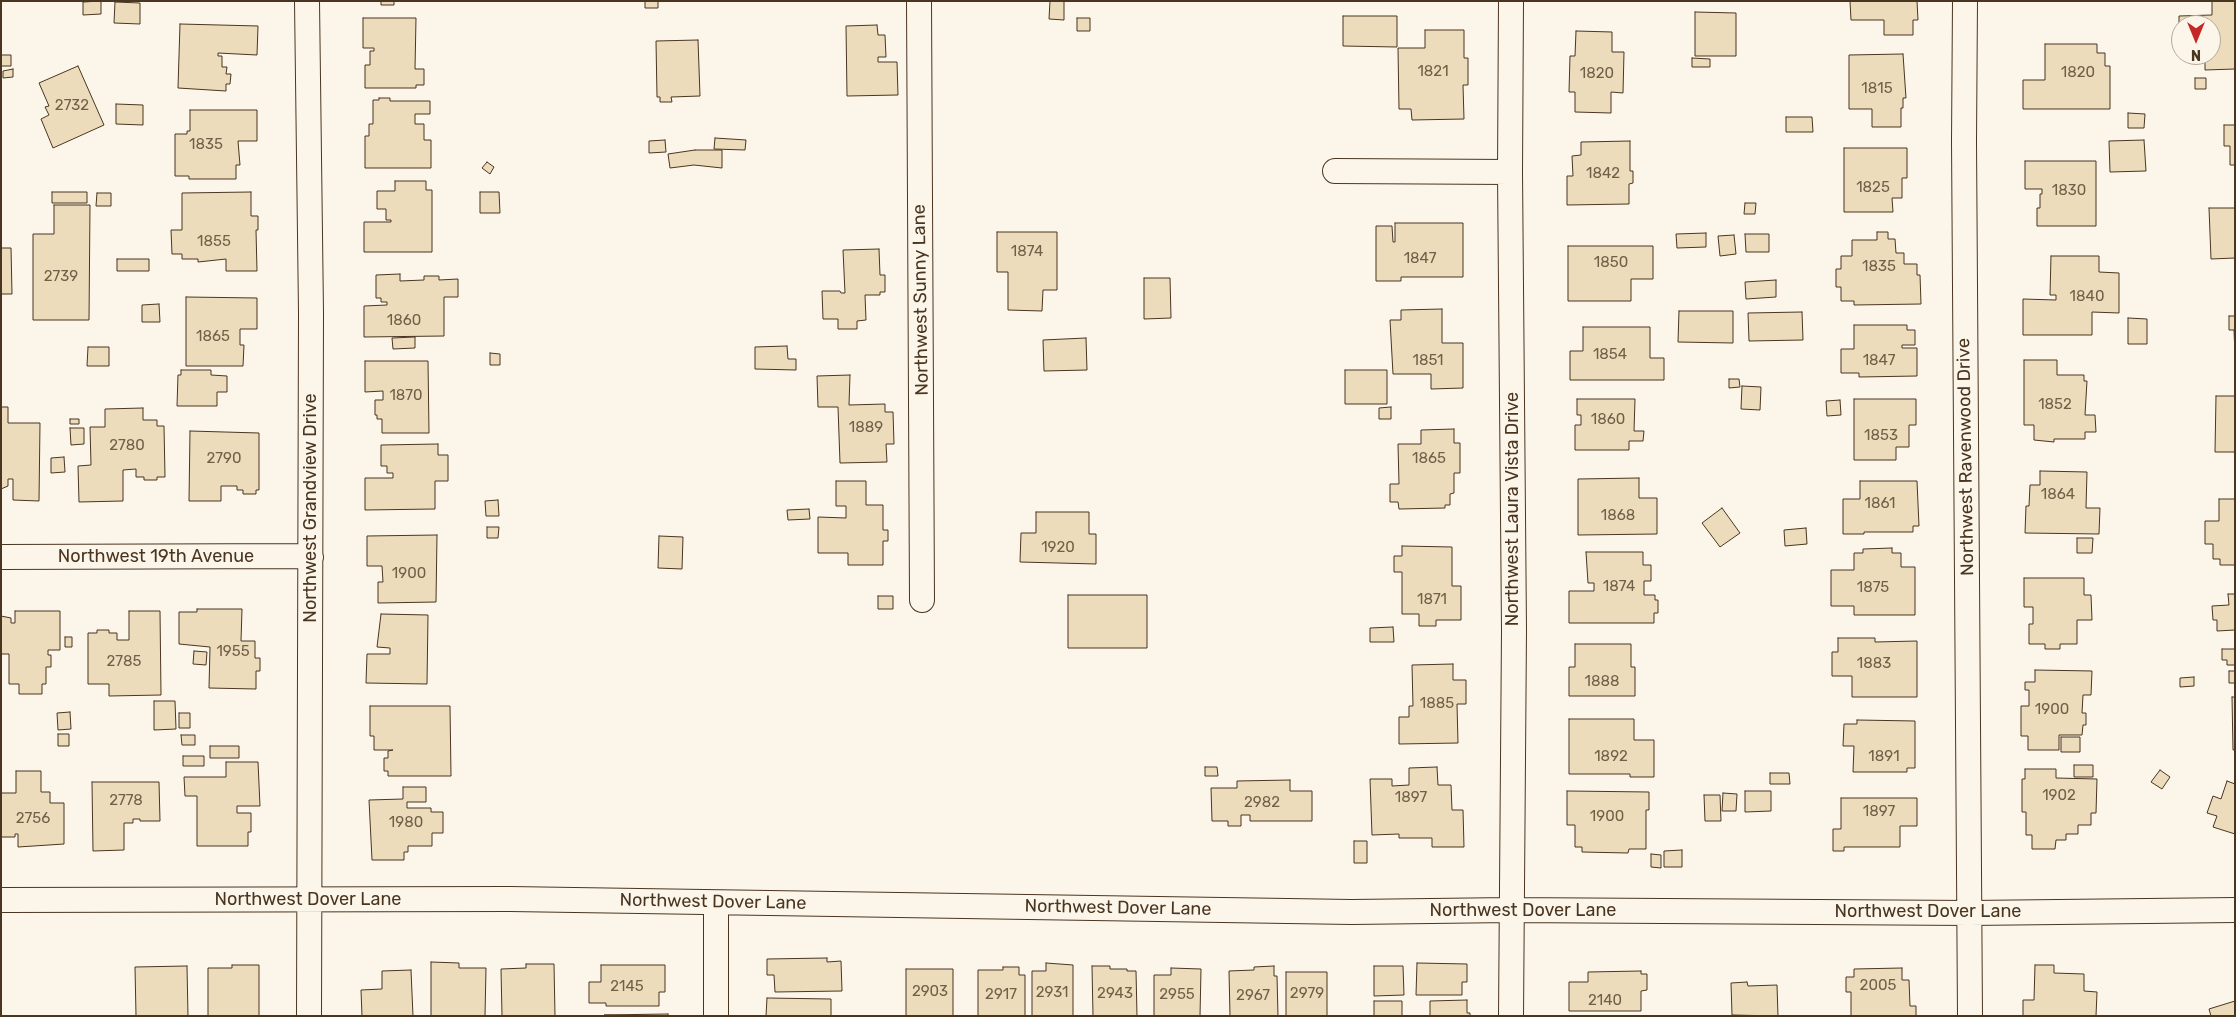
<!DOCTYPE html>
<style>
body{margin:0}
#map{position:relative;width:2236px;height:1017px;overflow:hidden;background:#fbf6e9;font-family:Rubik,sans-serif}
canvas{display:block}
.frame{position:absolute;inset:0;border:2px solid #4a3520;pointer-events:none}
.north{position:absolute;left:2171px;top:15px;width:50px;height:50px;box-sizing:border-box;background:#fbf6e9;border:1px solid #b4a999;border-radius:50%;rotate:180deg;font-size:14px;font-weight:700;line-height:20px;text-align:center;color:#4a3520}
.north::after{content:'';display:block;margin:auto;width:18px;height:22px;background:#c62828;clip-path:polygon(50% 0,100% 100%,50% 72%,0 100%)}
</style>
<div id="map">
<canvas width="2236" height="1017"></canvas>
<div class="frame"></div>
<div class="north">N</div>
</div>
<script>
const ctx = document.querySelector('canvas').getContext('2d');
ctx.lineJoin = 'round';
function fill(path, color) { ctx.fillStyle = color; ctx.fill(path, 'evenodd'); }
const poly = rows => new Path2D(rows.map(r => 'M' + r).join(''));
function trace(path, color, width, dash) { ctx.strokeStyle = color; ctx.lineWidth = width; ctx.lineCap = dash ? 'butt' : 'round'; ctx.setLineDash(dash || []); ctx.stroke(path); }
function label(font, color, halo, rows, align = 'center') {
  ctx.font = font + ' Rubik,sans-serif'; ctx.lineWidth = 4; ctx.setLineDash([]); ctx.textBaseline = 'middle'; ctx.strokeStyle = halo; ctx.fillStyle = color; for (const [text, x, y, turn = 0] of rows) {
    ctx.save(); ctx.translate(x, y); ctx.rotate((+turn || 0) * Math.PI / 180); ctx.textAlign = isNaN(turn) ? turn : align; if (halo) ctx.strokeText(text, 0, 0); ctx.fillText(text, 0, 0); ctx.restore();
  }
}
const building = poly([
 [101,1,101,14,83,15,83,2,101,1],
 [381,1,394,1,394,5,381,5,381,1],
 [645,1,658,1,658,8,645,8,645,1],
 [1050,1,1064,1,1064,20,1049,19,1050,1],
 [1850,1,1917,1,1918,20,1913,20,1913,35,1884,35,1884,20,1851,20,1850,1],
 [2212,1,2235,1,2235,69,2205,70,2205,55,2211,55,2211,25,2181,25,2179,49,2179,16,2212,15,2212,1],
 [115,2,140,3,140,24,114,23,115,2],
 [1695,12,1736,13,1736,56,1695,56,1695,12],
 [1343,16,1397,16,1397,47,1343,46,1343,16],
 [363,18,416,18,415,69,424,69,424,85,416,85,416,88,365,88,365,65,370,65,370,51,374,51,374,48,363,48,363,18],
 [1077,18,1090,18,1090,31,1077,31,1077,18],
 [180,24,258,26,257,55,218,53,218,56,222,56,222,67,227,67,226,74,231,74,230,84,226,84,226,91,178,88,180,24],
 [877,25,878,35,885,35,886,57,878,57,878,62,897,62,898,95,847,96,846,26,877,25],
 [1425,30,1464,30,1464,58,1468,58,1468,85,1463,85,1464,119,1412,120,1411,109,1399,109,1398,48,1425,48,1425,30],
 [1576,31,1612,32,1612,52,1624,52,1623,93,1611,92,1611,113,1575,112,1575,92,1569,92,1570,56,1575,56,1576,31],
 [698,40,700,96,671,97,672,102,660,102,660,97,657,97,656,41,698,40],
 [2045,44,2097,44,2097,53,2105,53,2105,66,2110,66,2110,109,2023,109,2023,80,2045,80,2045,44],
 [1903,54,1906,98,1903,98,1903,108,1901,108,1901,127,1872,127,1872,109,1849,109,1849,55,1903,54],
 [1,55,11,55,11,66,1,66,1,55],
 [1692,58,1710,59,1710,67,1692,67,1692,58],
 [78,66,104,125,53,148,41,119,49,115,45,107,49,106,39,83,78,66],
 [13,69,13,77,3,78,3,71,13,69],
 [2195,78,2206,78,2206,89,2195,89,2195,78],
 [379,98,390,98,390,101,430,101,430,114,415,114,415,124,424,124,424,140,431,140,431,168,365,168,365,136,369,136,369,124,373,124,373,100,379,100,379,98],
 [116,104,143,105,143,125,116,124,116,104],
 [190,110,257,110,257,141,238,141,240,165,236,165,236,179,189,179,189,176,175,176,175,134,187,134,187,131,190,131,190,110],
 [2128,113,2145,114,2144,128,2128,128,2128,113],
 [1786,117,1812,117,1813,132,1786,132,1786,117],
 [2224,125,2235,125,2235,165,2230,165,2230,146,2224,146,2224,125],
 [715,138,746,140,745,150,714,149,715,138],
 [665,140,666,152,649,153,649,141,665,140],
 [2144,140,2146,171,2110,172,2109,141,2144,140],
 [1630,141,1630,171,1633,171,1633,183,1629,184,1629,204,1567,205,1567,176,1573,176,1572,156,1581,155,1581,142,1630,141],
 [1844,148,1907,148,1907,178,1902,178,1902,198,1892,198,1893,212,1844,212,1844,148],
 [695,150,722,150,722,168,694,165,670,168,668,154,695,150],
 [2025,161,2096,161,2096,226,2037,226,2037,208,2040,208,2040,194,2042,194,2042,189,2025,189,2025,161],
 [487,162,494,167,490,174,482,168,487,162],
 [395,181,426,181,426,190,432,190,432,252,364,252,364,222,391,222,391,220,386,220,386,209,377,209,377,191,395,191,395,181],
 [52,192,87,192,87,203,52,203,52,192],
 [251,192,251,216,258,216,258,230,256,230,257,271,226,271,226,259,198,262,198,259,182,259,182,254,172,254,171,230,182,230,182,193,251,192],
 [480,192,499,192,500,213,480,213,480,192],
 [97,193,111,193,111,206,96,206,97,193],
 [1745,203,1756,203,1755,214,1744,214,1745,203],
 [54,205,90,205,89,320,33,320,33,234,54,234,54,205],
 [2209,208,2235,208,2235,258,2211,259,2209,208],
 [1395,223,1463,223,1463,277,1401,277,1401,281,1376,281,1376,226,1392,226,1393,242,1395,242,1395,223],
 [997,232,1057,232,1057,290,1043,290,1042,311,1008,310,1008,272,997,272,997,232],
 [1877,232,1888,232,1888,239,1895,239,1896,253,1904,253,1904,264,1917,264,1917,275,1920,275,1921,304,1854,305,1854,301,1841,301,1841,287,1836,287,1836,269,1841,269,1841,256,1852,256,1852,240,1877,240,1877,232],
 [1706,233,1706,247,1677,248,1676,234,1706,233],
 [1745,234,1769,234,1769,252,1746,252,1745,234],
 [1734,235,1736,254,1720,256,1718,236,1734,235],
 [1568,246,1653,246,1653,279,1631,279,1631,301,1568,301,1568,246],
 [1,248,11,248,12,294,1,294,1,248],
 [879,249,880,275,885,275,885,292,880,292,880,295,865,295,866,320,857,321,857,329,838,329,838,319,823,319,822,291,840,291,841,293,845,293,843,250,879,249],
 [2051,256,2099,256,2099,272,2119,273,2119,313,2092,312,2092,335,2023,335,2023,299,2056,300,2056,295,2050,295,2051,256],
 [117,259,149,259,149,271,117,271,117,259],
 [400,274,400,281,424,280,424,276,439,276,439,280,458,279,458,297,444,297,444,336,364,337,364,306,387,305,387,302,381,302,381,298,376,298,376,275,400,274],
 [1144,278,1170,278,1171,318,1144,319,1144,278],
 [1776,280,1776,297,1746,299,1745,282,1776,280],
 [186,297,257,298,257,329,240,329,240,345,244,345,243,366,186,366,186,297],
 [159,304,160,322,142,322,142,305,159,304],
 [1442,309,1442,343,1463,343,1463,388,1431,389,1431,374,1393,374,1390,320,1401,320,1401,310,1442,309],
 [1679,311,1733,311,1733,343,1678,342,1679,311],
 [1802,312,1803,340,1749,341,1748,313,1802,312],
 [2229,316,2235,316,2235,355,2234,330,2229,330,2229,316],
 [2128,318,2147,319,2147,344,2128,344,2128,318],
 [1854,325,1907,325,1907,330,1915,330,1915,345,1902,345,1902,348,1917,348,1917,376,1859,377,1859,373,1841,373,1841,349,1854,349,1854,325],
 [1583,327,1650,327,1650,358,1664,358,1664,380,1570,380,1570,351,1583,351,1583,327],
 [415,337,415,348,393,349,392,338,415,337],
 [1086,338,1087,370,1044,371,1043,340,1086,338],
 [787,346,788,359,796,359,796,370,755,369,755,347,787,346],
 [88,347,109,347,109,366,87,366,88,347],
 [490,353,500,354,500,365,490,365,490,353],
 [2024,360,2057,360,2057,375,2084,375,2084,381,2087,381,2085,415,2095,415,2096,432,2085,432,2085,439,2054,439,2054,442,2034,440,2034,425,2024,425,2024,360],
 [365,361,428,361,429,433,382,433,382,419,377,419,377,415,375,415,375,400,383,400,383,391,365,392,365,361],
 [181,370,211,370,211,375,227,376,227,392,217,392,217,406,177,406,178,375,181,375,181,370],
 [1345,370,1387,370,1387,404,1345,404,1345,370],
 [850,375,849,405,885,404,885,412,893,412,894,444,886,444,887,462,840,463,838,407,818,407,817,376,850,375],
 [1729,379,1739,379,1740,387,1729,388,1729,379],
 [1742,386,1761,387,1760,410,1741,409,1742,386],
 [2216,396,2235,396,2235,452,2215,452,2216,396],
 [1577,399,1635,399,1634,431,1644,431,1643,441,1629,441,1629,450,1575,450,1575,425,1581,425,1581,415,1577,415,1577,399],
 [1854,399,1916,399,1916,425,1909,425,1909,447,1896,447,1896,460,1854,460,1854,399],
 [1840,400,1841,415,1827,416,1826,401,1840,400],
 [1,407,8,407,8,423,40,423,39,501,13,500,13,479,8,479,8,486,1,489,1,407],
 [1391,407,1391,419,1379,419,1379,408,1391,407],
 [143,408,143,420,157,420,157,426,164,426,165,477,157,477,157,480,144,480,144,477,136,477,136,469,123,470,123,501,79,502,78,466,91,465,90,427,105,427,105,409,143,408],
 [70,419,79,419,79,424,70,424,70,419],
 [70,428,84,428,84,444,71,445,70,428],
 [1454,429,1454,443,1460,443,1460,473,1454,473,1454,493,1450,494,1450,505,1445,505,1445,508,1399,509,1398,502,1390,502,1390,484,1399,484,1398,444,1421,444,1421,430,1454,429],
 [190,431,259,433,259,490,256,490,256,494,243,494,243,490,237,490,237,486,221,486,221,501,189,501,190,431],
 [438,444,438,455,448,455,448,481,435,481,435,509,365,510,365,478,393,478,393,473,387,473,387,466,381,466,381,445,438,444],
 [64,457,65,472,51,473,51,458,64,457],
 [2040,471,2087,472,2086,508,2100,508,2099,534,2025,533,2026,506,2029,506,2030,485,2040,485,2040,471],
 [1639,478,1639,498,1657,498,1657,534,1578,535,1578,479,1639,478],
 [836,481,866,481,866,505,883,505,883,530,888,530,888,541,883,541,883,565,848,565,848,553,818,553,818,517,846,518,846,506,836,506,836,481],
 [1860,481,1917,481,1919,526,1913,526,1913,532,1864,532,1864,534,1843,534,1843,499,1860,499,1860,481],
 [2219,499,2235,499,2235,565,2220,565,2220,559,2213,559,2213,544,2205,544,2205,521,2219,521,2219,499],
 [498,500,499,516,486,516,485,501,498,500],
 [1722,508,1740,533,1720,547,1702,523,1722,508],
 [809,509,810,519,788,520,787,510,809,509],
 [1036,512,1089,512,1089,534,1096,534,1096,564,1020,562,1021,533,1036,533,1036,512],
 [487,527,499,527,498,538,487,538,487,527],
 [1806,528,1807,544,1785,546,1784,530,1806,528],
 [437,535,436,602,378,603,378,582,383,582,382,566,367,566,367,536,437,535],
 [659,536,683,537,682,569,658,568,659,536],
 [2077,538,2093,538,2092,553,2077,553,2077,538],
 [1402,546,1452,547,1452,586,1461,586,1461,620,1436,620,1436,626,1419,626,1419,614,1402,614,1402,572,1394,572,1394,556,1402,556,1402,546],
 [1892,548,1892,553,1901,553,1901,567,1915,567,1915,615,1854,615,1854,606,1831,606,1831,570,1854,570,1854,553,1863,553,1863,549,1892,548],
 [1586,552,1643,552,1643,565,1651,565,1651,581,1644,581,1644,595,1655,595,1655,600,1658,600,1658,613,1654,613,1654,623,1569,623,1569,591,1594,591,1594,583,1588,583,1586,552],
 [2024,578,2084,578,2084,595,2091,595,2092,620,2077,620,2077,644,2060,644,2060,649,2045,649,2045,644,2029,644,2029,624,2033,624,2033,607,2024,607,2024,578],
 [2228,594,2235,594,2235,630,2217,631,2217,620,2213,620,2212,606,2229,605,2228,594],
 [1068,595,1147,595,1147,648,1068,648,1068,595],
 [878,596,893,596,893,609,878,609,878,596],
 [197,609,242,609,241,641,255,641,255,658,260,658,260,671,256,671,256,689,209,688,210,647,179,644,179,612,197,612,197,609],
 [15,611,60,611,60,650,48,650,48,655,51,655,51,667,46,667,46,684,42,684,42,694,19,694,19,684,9,684,9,654,1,654,1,616,11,618,11,623,15,623,15,611],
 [129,611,160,611,161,695,109,696,109,684,88,684,88,633,97,633,97,630,109,630,109,633,117,633,117,640,129,640,129,611],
 [381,614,428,615,427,684,366,683,367,654,390,654,390,648,377,647,381,614],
 [1393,627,1394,642,1370,642,1370,628,1393,627],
 [65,637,72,637,72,647,65,647,65,637],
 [1838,638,1875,638,1875,642,1917,641,1917,697,1852,697,1852,676,1832,676,1832,652,1838,652,1838,638],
 [1575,644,1631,644,1631,667,1635,667,1635,696,1569,696,1569,667,1575,667,1575,644],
 [2222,649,2235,649,2235,665,2227,665,2227,660,2222,660,2222,649],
 [194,651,207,652,206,665,193,664,194,651],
 [1453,664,1453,680,1466,680,1466,704,1457,704,1458,743,1399,744,1399,717,1409,717,1409,706,1413,706,1412,665,1453,664],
 [2035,670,2092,671,2091,695,2083,695,2082,713,2086,713,2086,725,2083,725,2082,735,2059,735,2059,750,2028,750,2028,736,2021,736,2021,706,2029,706,2029,690,2025,690,2025,682,2035,682,2035,670],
 [2229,671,2235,671,2235,683,2229,683,2229,671],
 [2194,677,2194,686,2180,687,2180,678,2194,677],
 [2232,697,2235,697,2235,750,2233,750,2232,697],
 [154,701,175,701,176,729,154,730,154,701],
 [370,706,450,706,451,776,388,776,388,771,384,771,384,758,388,758,388,751,393,750,374,750,374,736,370,736,370,706],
 [70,712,71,729,58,730,57,713,70,712],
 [179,713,190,713,190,728,179,728,179,713],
 [1569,719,1634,719,1634,740,1654,740,1654,777,1630,777,1630,774,1569,774,1569,719],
 [1857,720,1915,721,1915,768,1907,768,1907,772,1853,772,1854,746,1843,746,1844,724,1857,724,1857,720],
 [58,734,69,734,69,746,58,746,58,734],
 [181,735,195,735,195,745,182,745,181,735],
 [2061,737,2080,737,2080,752,2061,752,2061,737],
 [210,746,239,746,239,758,210,758,210,746],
 [183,756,204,756,204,766,183,766,183,756],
 [226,762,258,762,260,806,237,806,237,813,251,813,251,832,248,832,248,846,197,846,197,796,185,796,184,777,226,777,226,762],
 [2074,765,2093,765,2093,777,2074,777,2074,765],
 [1205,767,1217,767,1218,776,1205,776,1205,767],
 [1437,767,1438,785,1451,785,1452,810,1463,810,1464,847,1432,847,1432,838,1399,838,1399,834,1372,835,1370,779,1392,779,1392,786,1409,785,1409,768,1437,767],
 [2025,769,2056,769,2056,778,2097,779,2096,813,2091,813,2091,825,2078,825,2078,834,2066,834,2066,840,2056,840,2055,849,2032,849,2032,835,2026,835,2026,812,2022,812,2022,779,2025,779,2025,769],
 [2160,770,2170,777,2162,789,2151,782,2160,770],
 [16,771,41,771,41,792,50,792,50,803,64,803,64,844,18,847,18,834,15,834,15,837,1,837,1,793,16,793,16,771],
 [1770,773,1789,773,1790,784,1770,784,1770,773],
 [1290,780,1290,791,1312,791,1312,821,1250,821,1250,815,1241,815,1241,826,1228,826,1228,821,1212,821,1211,788,1237,788,1237,781,1290,780],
 [2227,781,2235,784,2235,834,2213,827,2217,816,2207,813,2213,796,2221,799,2227,781],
 [92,782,159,782,160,821,140,821,140,819,133,819,133,823,124,823,124,850,93,851,92,782],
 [403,787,426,787,426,802,407,802,407,808,431,808,431,812,443,812,443,833,432,833,432,846,408,846,408,852,404,852,404,860,372,860,369,800,403,799,403,787],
 [1567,791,1649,792,1649,810,1646,810,1646,849,1629,849,1628,853,1582,852,1582,847,1575,847,1575,825,1567,825,1567,791],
 [1745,791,1771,791,1771,811,1745,812,1745,791],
 [1723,793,1737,794,1736,811,1722,811,1723,793],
 [1704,795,1720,795,1721,821,1705,821,1704,795],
 [1841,798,1917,798,1917,826,1900,826,1900,847,1844,847,1844,851,1833,851,1833,829,1841,829,1841,798],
 [1354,841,1367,841,1367,863,1354,863,1354,841],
 [1682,850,1682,867,1664,867,1664,851,1682,850],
 [1651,854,1661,855,1661,868,1651,867,1651,854],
 [827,958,827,962,841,961,842,991,775,992,774,975,767,975,767,959,827,958],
 [431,962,459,963,459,968,486,968,485,1016,431,1016,431,962],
 [1046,963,1073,965,1073,1016,1032,1016,1032,971,1046,971,1046,963],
 [1417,963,1467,964,1467,982,1462,982,1462,995,1416,995,1417,963],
 [526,964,554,964,555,1016,502,1016,501,969,526,968,526,964],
 [232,965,259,965,259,1016,208,1016,208,968,232,968,232,965],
 [601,965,665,965,665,992,659,992,659,1006,606,1006,606,1003,589,1003,589,982,601,982,601,965],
 [2035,965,2054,965,2054,973,2084,974,2084,991,2097,992,2096,1016,2023,1016,2023,1000,2034,1000,2035,965],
 [187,966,188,1016,136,1016,135,967,187,966],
 [1092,966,1110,966,1110,969,1127,969,1127,971,1136,971,1137,1016,1093,1016,1092,966],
 [1274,966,1274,976,1277,976,1278,1016,1230,1016,1229,971,1254,970,1254,967,1274,966],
 [1374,966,1403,966,1404,995,1374,996,1374,966],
 [1003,967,1019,967,1019,975,1025,975,1025,1016,978,1016,978,970,1003,970,1003,967],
 [1171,968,1201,969,1200,1016,1154,1016,1154,975,1171,975,1171,968],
 [1902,968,1902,980,1909,980,1910,1006,1916,1006,1916,1016,1851,1016,1851,992,1846,992,1846,977,1854,977,1854,969,1902,968],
 [906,969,953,969,953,1016,906,1016,906,969],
 [411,970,413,1016,362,1016,361,990,382,989,382,971,411,970],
 [1641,971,1641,974,1647,974,1647,990,1641,991,1641,1011,1569,1011,1569,982,1588,982,1588,972,1641,971],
 [1286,972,1327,972,1327,1016,1286,1016,1286,972],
 [1747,982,1748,986,1777,985,1778,1016,1732,1015,1731,983,1747,982],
 [767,998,831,999,831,1016,766,1016,767,998],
 [1467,1000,1467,1013,1470,1013,1470,1016,1430,1016,1430,1001,1467,1000],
 [1374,1001,1402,1001,1402,1016,1374,1016,1374,1001],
 [2235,1001,2235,1016,2211,1016,2209,1009,2235,1001],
 [668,1014,668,1016,604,1015,668,1014]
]);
const minor = poly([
 [307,1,311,313,309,1016],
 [919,1,922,600],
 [1965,1,1964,141,1970,1016],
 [1335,171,1510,172],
 [1,557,305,556,311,557],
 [1,900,510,899,1352,912,1510,910,1970,913,2235,910],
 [716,1016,716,903],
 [1511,1016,1514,630,1510,172,1511,1]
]);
const numberNames = [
 ["1821",1433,72],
 ["1820",2078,73],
 ["1820",1597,74],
 ["1815",1877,89],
 ["2732",72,106],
 ["1835",206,145],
 ["1842",1603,174],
 ["1825",1873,188],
 ["1830",2069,191],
 ["1855",214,242],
 ["1874",1027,252],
 ["1847",1420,259],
 ["1850",1611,263],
 ["1835",1879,267],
 ["2739",61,277],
 ["1840",2087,297],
 ["1860",404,321],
 ["1865",213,337],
 ["1854",1610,355],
 ["1851",1428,361],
 ["1847",1879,361],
 ["1870",406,396],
 ["1852",2055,405],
 ["1860",1608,420],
 ["1889",866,428],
 ["1853",1881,436],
 ["2780",127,446],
 ["2790",224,459],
 ["1865",1429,459],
 ["1864",2058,495],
 ["1861",1880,504],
 ["1868",1618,516],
 ["1920",1058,548],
 ["1900",409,574],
 ["1874",1619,587],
 ["1875",1873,588],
 ["1871",1432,600],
 ["1955",233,652],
 ["2785",124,662],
 ["1883",1874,664],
 ["1888",1602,682],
 ["1885",1437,704],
 ["1900",2052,710],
 ["1892",1611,757],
 ["1891",1884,757],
 ["1902",2059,796],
 ["1897",1411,798],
 ["2778",126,801],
 ["2982",1262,803],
 ["1897",1879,812],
 ["1900",1607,817],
 ["2756",33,819],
 ["1980",406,823],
 ["2005",1878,986],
 ["2145",627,987],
 ["2903",930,992],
 ["2931",1052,993],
 ["2943",1115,994],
 ["2979",1307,994],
 ["2917",1001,995],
 ["2955",1177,995],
 ["2967",1253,996],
 ["2140",1605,1001]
];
const streetNames = [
 ["Northwest Sunny Lane",921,300,-91],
 ["Northwest Ravenwood Drive",1966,457,-91],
 ["Northwest Grandview Drive",311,508,-90],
 ["Northwest Laura Vista Drive",1513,509,-90],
 ["Northwest 19th Avenue",156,557],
 ["Northwest Dover Lane",308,900],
 ["Northwest Dover Lane",713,902,1],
 ["Northwest Dover Lane",1118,908,1],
 ["Northwest Dover Lane",1523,911],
 ["Northwest Dover Lane",1928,912]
];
fill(building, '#ecdcbc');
trace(building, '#4a3520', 1);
trace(minor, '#4a3520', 26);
trace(minor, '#fbf6e9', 24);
label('15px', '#725f47', null, numberNames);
label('18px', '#4a3520', '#fbf6e9', streetNames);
</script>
